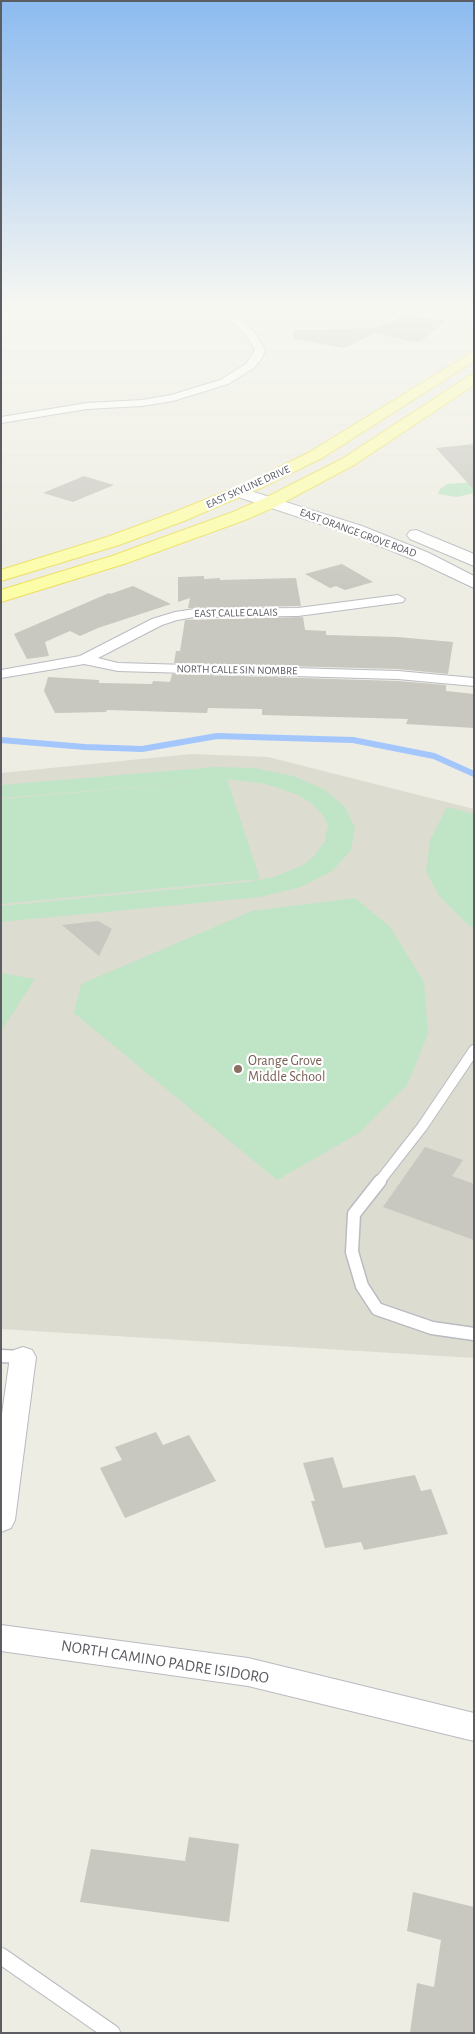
<!DOCTYPE html>
<style>
body{margin:0}
#map{position:relative;width:475px;height:2034px;overflow:hidden;background:#edede3;font-family:"Alegreya Sans",sans-serif}
canvas{display:block}
.frame{position:absolute;inset:0;border:2px solid #5b5d63;pointer-events:none}
</style>
<div id="map">
<canvas width="475" height="2034"></canvas>
<div class="frame"></div>
</div>
<script>
const ctx = document.querySelector('canvas').getContext('2d');
ctx.lineJoin = 'round';
function fill(path, color) { ctx.fillStyle = color; ctx.fill(path, 'evenodd'); }
const poly = rows => new Path2D(rows.map(r => 'M' + r).join(''));
function trace(path, color, width, dash) { ctx.strokeStyle = color; ctx.lineWidth = width; ctx.lineCap = dash ? 'butt' : 'round'; ctx.setLineDash(dash || []); ctx.stroke(path); }
function label(font, color, halo, rows, align = 'center') {
  ctx.font = font + ' "Alegreya Sans",sans-serif'; ctx.lineWidth = 4.5; ctx.setLineDash([]); ctx.textBaseline = 'middle'; ctx.strokeStyle = halo; ctx.fillStyle = color; for (const [text, x, y, turn = 0] of rows) {
    ctx.save(); ctx.translate(x, y); ctx.rotate((+turn || 0) * Math.PI / 180); ctx.textAlign = isNaN(turn) ? turn : align; if (halo) ctx.strokeText(text, 0, 0); ctx.fillText(text, 0, 0); ctx.restore();
  }
}
const education = poly([
 [191,754,268,757,474,809,474,1358,1,1329,1,773]
]);
const green = poly([
 [474,482,474,493,457,497,438,494,440,489,447,484],
 [215,767,255,768,293,776,324,789,345,807,355,828,351,850,332,871,301,887,260,897,1,922,1,906,248,882,274,877,303,865,314,856,325,841,328,825,323,815,310,802,296,794,266,784,227,779,260,879,1,904,1,799,222,780,1,798,1,785],
 [447,807,474,814,474,928,466,923,439,896,426,871,430,840],
 [355,898,390,927,424,982,428,1034,407,1085,359,1133,277,1180,74,1013,81,984,252,911],
 [1,973,35,979,1,1031]
]);
const stream = poly([
 [1,740,85,747,142,749,217,736,353,740,434,756,474,774]
]);
const building = poly([
 [407,315,446,321,418,343,375,333,344,348,293,339,294,330,374,328],
 [474,444,474,490,436,448],
 [84,476,114,485,73,502,43,493],
 [342,564,373,582,345,590,336,586,330,588,305,574],
 [204,576,204,579,220,578,220,580,296,578,301,606,188,608,190,598,178,602,178,577],
 [133,586,171,604,98,628,80,636,70,631,45,642,49,656,27,659,14,634,109,593,110,594],
 [303,617,305,630,326,631,326,635,397,637,453,642,448,674,398,669,174,663,176,651,180,651,185,620],
 [172,674,398,681,446,685,446,691,474,694,474,728,406,724,408,719,262,715,262,709,208,708,207,713,107,710,106,712,55,713,44,691,48,677,99,680,99,683,152,684,153,681,170,682],
 [98,921,112,929,99,956,62,925],
 [425,1147,463,1160,452,1176,474,1184,474,1240,383,1207],
 [156,1432,163,1445,189,1435,216,1481,125,1518,100,1468,122,1460,115,1447],
 [333,1457,343,1488,415,1475,421,1491,431,1489,448,1534,364,1550,361,1542,325,1548,311,1501,315,1501,303,1463],
 [189,1837,239,1844,229,1922,80,1902,91,1849,185,1861],
 [413,1892,474,1907,474,2033,410,2033,417,1983,434,1987,441,1940,407,1931]
]);
const serviceFar2 = poly([
 [379,1182,422,1127,474,1050]
]);
const serviceFar1 = poly([
 [380,1181,354,1214,352,1252,362,1286,377,1309,432,1328,474,1334],
 [1,1356,23,1357]
]);
const service = poly([
 [1,1956,112,2033]
]);
const minor = poly([
 [219,303,228,303,232,313,253,330,265,350,262,358,254,368,228,384,173,401,142,406,87,409,1,423,1,417,87,403,142,400,171,395,220,380,246,364,255,350,246,334,225,316,219,303],
 [398,595,405,599,403,602,298,616,195,617,177,620,162,625,98,658,118,663,398,671,474,678,474,686,398,679,118,671,84,664,1,678,1,670,80,656,152,619,175,612,195,609,298,608,398,595],
 [23,1347,32,1350,36,1357,15,1520,11,1528,1,1532,1,1421,10,1357,14,1350,23,1347],
 [1,1625,248,1658,474,1713,474,1741,248,1686,1,1651,1,1625]
]);
const secondary = poly([
 [238,487,362,526,429,553,474,576,474,588,417,561,350,534,232,495,230,492,232,489,238,487],
 [416,530,474,554,474,566,410,539,407,535,410,531,416,530]
]);
const primary = poly([
 [474,351,474,361,322,458,263,487,184,521,119,545,1,581,1,570,107,537,172,513,251,481,310,452,474,351],
 [474,375,474,385,354,465,277,506,245,520,124,564,1,602,1,590,112,556,233,512,265,498,342,459,469,376,474,375]
]);
const markers = [
 [238,1069,5,"#8d6e63"]
];
const farStreetnames = [
 ["EAST SKYLINE DRIVE",248,487,-24],
 ["EAST ORANGE GROVE ROAD",358,533,20],
 ["EAST CALLE CALAIS",236,613,-1],
 ["NORTH CALLE SIN NOMBRE",237,670,1]
];
const educationNames = [
 ["Orange Grove",248,1061],
 ["Middle School",248,1077]
];
const nearStreetnames = [
 ["NORTH CAMINO PADRE ISIDORO",165,1662,9]
];
fill(education, '#dddcd1');
fill(green, '#bfe5c6');
trace(stream, '#a3c6fd', 6);
fill(building, '#c8c7c0');
trace(serviceFar2, '#babbc1', 12);
trace(serviceFar1, '#babbc1', 15);
trace(service, '#babbc1', 18);
trace(minor, '#babbc1', 2);
trace(secondary, '#b8bac1', 2);
trace(primary, '#eedf5b', 2);
trace(serviceFar2, '#fff', 10);
trace(serviceFar1, '#fff', 12);
trace(service, '#fff', 16);
fill(minor, '#fff');
fill(secondary, '#fff');
fill(primary, '#fcfda8');
const sky = ctx.createLinearGradient(0, 0, 0, 588);
sky.addColorStop(0, '#8cbbf0');
sky.addColorStop(0.52, '#f7f7f2');
sky.addColorStop(1, '#f7f7f200');
ctx.fillStyle = sky;
ctx.fillRect(0, 0, 475, 588);
for (const [x, y, r, color] of markers) { const dot = new Path2D(); dot.arc(x, y, r, 0, 2 * Math.PI); ctx.fillStyle = color; ctx.fill(dot); trace(dot, '#fff', 2); }
label('11px', '#5b5d63', '#fff', farStreetnames);
label('14px', '#785e54', '#fff', educationNames, 'left');
label('16px', '#5b5d63', '#fff', nearStreetnames);
</script>
